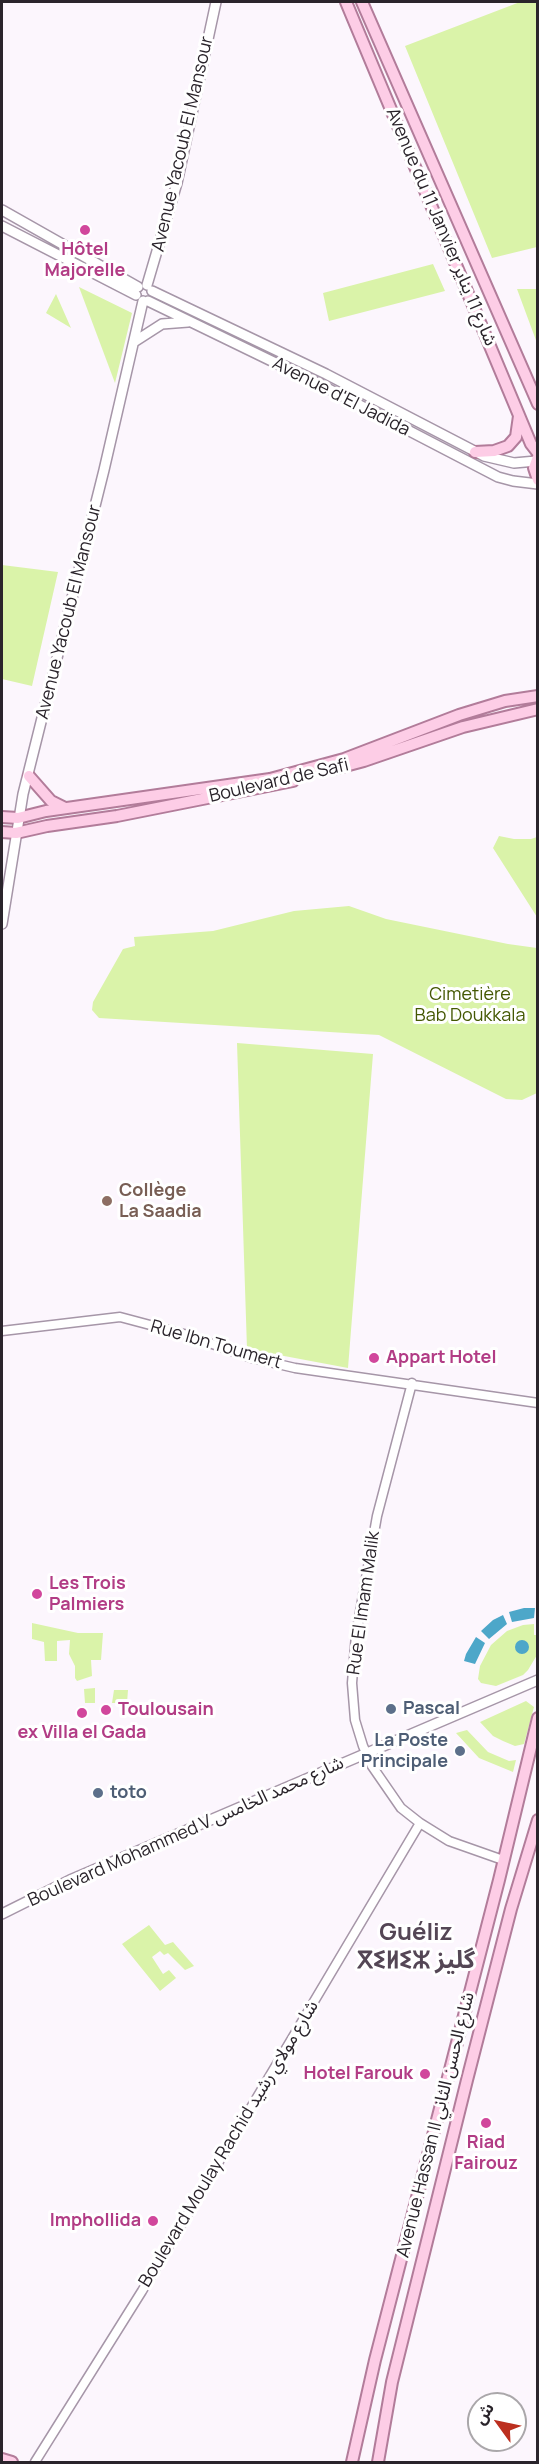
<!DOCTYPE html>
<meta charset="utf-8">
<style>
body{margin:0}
#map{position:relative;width:539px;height:2464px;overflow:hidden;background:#fcf6fd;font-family:Manrope,"Noto Sans Arabic",sans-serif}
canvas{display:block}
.frame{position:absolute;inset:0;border:3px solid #2a242b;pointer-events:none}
.north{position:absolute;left:467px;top:2392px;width:60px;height:60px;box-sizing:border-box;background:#fff;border:2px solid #aaa7aa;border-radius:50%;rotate:303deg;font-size:16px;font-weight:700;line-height:24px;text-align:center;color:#2a242b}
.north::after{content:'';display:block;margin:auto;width:21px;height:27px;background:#bc2f1f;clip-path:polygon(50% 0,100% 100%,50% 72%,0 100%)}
</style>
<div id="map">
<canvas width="539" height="2464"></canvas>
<div class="frame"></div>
<div class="north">ش</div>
</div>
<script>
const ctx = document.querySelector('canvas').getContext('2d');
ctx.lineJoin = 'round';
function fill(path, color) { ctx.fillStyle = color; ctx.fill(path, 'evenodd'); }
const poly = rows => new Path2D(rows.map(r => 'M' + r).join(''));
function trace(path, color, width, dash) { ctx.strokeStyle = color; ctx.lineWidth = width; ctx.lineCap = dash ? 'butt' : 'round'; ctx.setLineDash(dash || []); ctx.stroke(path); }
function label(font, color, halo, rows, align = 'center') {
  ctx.font = font + ' Manrope,"Noto Sans Arabic","Noto Sans Tifinagh",sans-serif'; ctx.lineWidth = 6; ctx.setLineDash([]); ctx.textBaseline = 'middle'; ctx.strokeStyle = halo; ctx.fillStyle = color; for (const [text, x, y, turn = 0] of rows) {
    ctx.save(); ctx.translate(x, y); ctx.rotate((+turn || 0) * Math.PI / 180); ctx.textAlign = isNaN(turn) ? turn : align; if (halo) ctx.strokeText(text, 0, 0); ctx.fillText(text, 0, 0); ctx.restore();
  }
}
const green = poly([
 [520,2,537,2,537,247,492,258,405,46],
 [433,264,445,291,329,321,323,293],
 [79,287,132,313,115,383],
 [517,289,537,289,537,343],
 [56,294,71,328,46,313],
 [2,565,58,572,32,686,2,679],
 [499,836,514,839,531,839,537,837,537,917,493,848],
 [349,906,386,919,508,944,537,948,537,1093,522,1100,506,1099,379,1035,99,1018,92,1010,93,1002,123,949,135,946,134,937,213,931,294,911],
 [237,1043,373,1054,348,1368,247,1349],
 [32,1623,78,1633,103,1633,101,1660,91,1660,92,1676,77,1681,75,1678,75,1666,69,1654,70,1640,57,1641,57,1661,45,1661,44,1642,32,1639],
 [534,1624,534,1635,537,1635,537,1655,528,1670,523,1675,496,1686,481,1683,478,1679,480,1666,491,1645,507,1631,523,1625],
 [95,1688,95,1703,85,1703,84,1689],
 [114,1690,128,1690,127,1703,112,1703],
 [526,1701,534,1707,524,1744,515,1746,503,1741,493,1736,480,1722],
 [467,1730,488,1752,509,1761,516,1760,513,1772,479,1758,456,1733],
 [149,1925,165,1945,173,1942,194,1966,185,1970,168,1953,164,1955,160,1951,152,1957,163,1974,169,1970,176,1978,160,1991,122,1944]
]);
const water = poly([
 [524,1608,535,1608,534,1618,512,1622,509,1612],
 [503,1615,507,1624,489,1639,481,1631,493,1620],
 [476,1637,485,1643,475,1664,464,1661,466,1654],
 '515 1647a7 7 0 1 1 14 0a7 7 0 1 1-14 0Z'
]);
const tertiary = poly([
 [2,1331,120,1317,184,1334,252,1358,295,1368,538,1403],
 [412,1383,377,1516,356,1635,352,1683,355,1720,363,1746,372,1766,401,1808,420,1823,449,1841,503,1860],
 [35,2462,142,2291,420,1823]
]);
const secondary = poly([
 [2,210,138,287],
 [2,226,136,295],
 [147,285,177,183,216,2],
 [152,291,326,374,484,456,514,463,536,461],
 [148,301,321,385,498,477,513,481,538,484],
 [134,342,162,324,188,322],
 [2,924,23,794,104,470,143,301],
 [2,1914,70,1880,538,1680]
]);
const primary = poly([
 [346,2,531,444,538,453],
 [362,2,538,404],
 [475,452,494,451,508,446,516,437,519,416],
 [538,457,534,468,538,480],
 [334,769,364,761,463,727,538,709],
 [29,776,51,801,65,808],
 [2,817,18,818,46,811,270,779,344,759,459,715,505,701,538,696],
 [2,832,16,833,47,826,117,816,293,781],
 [2,2459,12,2462],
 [352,2462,375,2360,499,1880,538,1718],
 [378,2462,392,2382,467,2080,511,1909,538,1820]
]);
const markers = [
 [85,230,6,"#d1479c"],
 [107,1201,6,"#8d6e63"],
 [374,1358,6,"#d1479c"],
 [37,1594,6,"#d1479c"],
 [391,1709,6,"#5c6f8a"],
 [106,1710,6,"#d1479c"],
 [82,1713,6,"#d1479c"],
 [460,1751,6,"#5c6f8a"],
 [98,1793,6,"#5c6f8a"],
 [425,2074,6,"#d1479c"],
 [486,2123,6,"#d1479c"],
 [153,2221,6,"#d1479c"]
];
const streetNames = [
 ["Avenue Yacoub El Mansour",183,144,-77],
 ["Avenue du 11 Janvier شارع 11 يناير",441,227,67],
 ["Avenue d'El Jadida",341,397,27],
 ["Avenue Yacoub El Mansour",69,612,-76],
 ["Boulevard de Safi",279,781,-13],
 ["Rue Ibn Toumert",216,1345,16],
 ["Rue El Imam Malik",364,1603,-82],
 ["Boulevard Mohammed V شارع محمد الخامس",186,1832,-24],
 ["Avenue Hassan II شارع الحسن الثاني",436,2125,-76],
 ["Boulevard Moulay Rachid شارع مولاي رشيد",229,2144,-59]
];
const hotelNames = [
 ["Hôtel",85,250],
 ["Majorelle",85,271],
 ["Appart Hotel",386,1358,"left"],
 ["Les Trois",49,1584,"left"],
 ["Palmiers",49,1605,"left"],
 ["Toulousain",118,1710,"left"],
 ["ex Villa el Gada",82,1733],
 ["Hotel Farouk",413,2074,"right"],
 ["Riad",486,2143],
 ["Fairouz",486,2164],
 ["Imphollida",141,2221,"right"]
];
const parkNames = [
 ["Cimetière",470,995],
 ["Bab Doukkala",470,1016]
];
const educationNames = [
 ["Collège",119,1191],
 ["La Saadia",119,1212]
];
const serviceNames = [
 ["Pascal",403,1709],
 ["La Poste",448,1741,"right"],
 ["Principale",448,1762,"right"],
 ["toto",110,1793]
];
const districtNames = [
 ["Guéliz",416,1933],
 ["ⴳⵉⵍⵉⵣ گليز",416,1961]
];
fill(green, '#daf3a9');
fill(water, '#4da7c9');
trace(tertiary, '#a696a8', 11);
trace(secondary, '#a696a8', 12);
trace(primary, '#b27c9a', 14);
trace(tertiary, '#fff', 8);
trace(secondary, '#fff', 9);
trace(primary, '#fdcde6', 10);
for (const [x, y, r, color] of markers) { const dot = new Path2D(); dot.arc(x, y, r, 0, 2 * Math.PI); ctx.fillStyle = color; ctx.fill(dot); trace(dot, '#fff', 2); }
label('18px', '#2a242b', '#fff', streetNames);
label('bold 18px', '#b23c85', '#fff', hotelNames);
label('18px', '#445803', '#fff', parkNames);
label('bold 18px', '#785e54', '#fff', educationNames, 'left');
label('bold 18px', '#4e5e75', '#fff', serviceNames, 'left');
label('bold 24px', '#544655', '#fff', districtNames);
</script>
